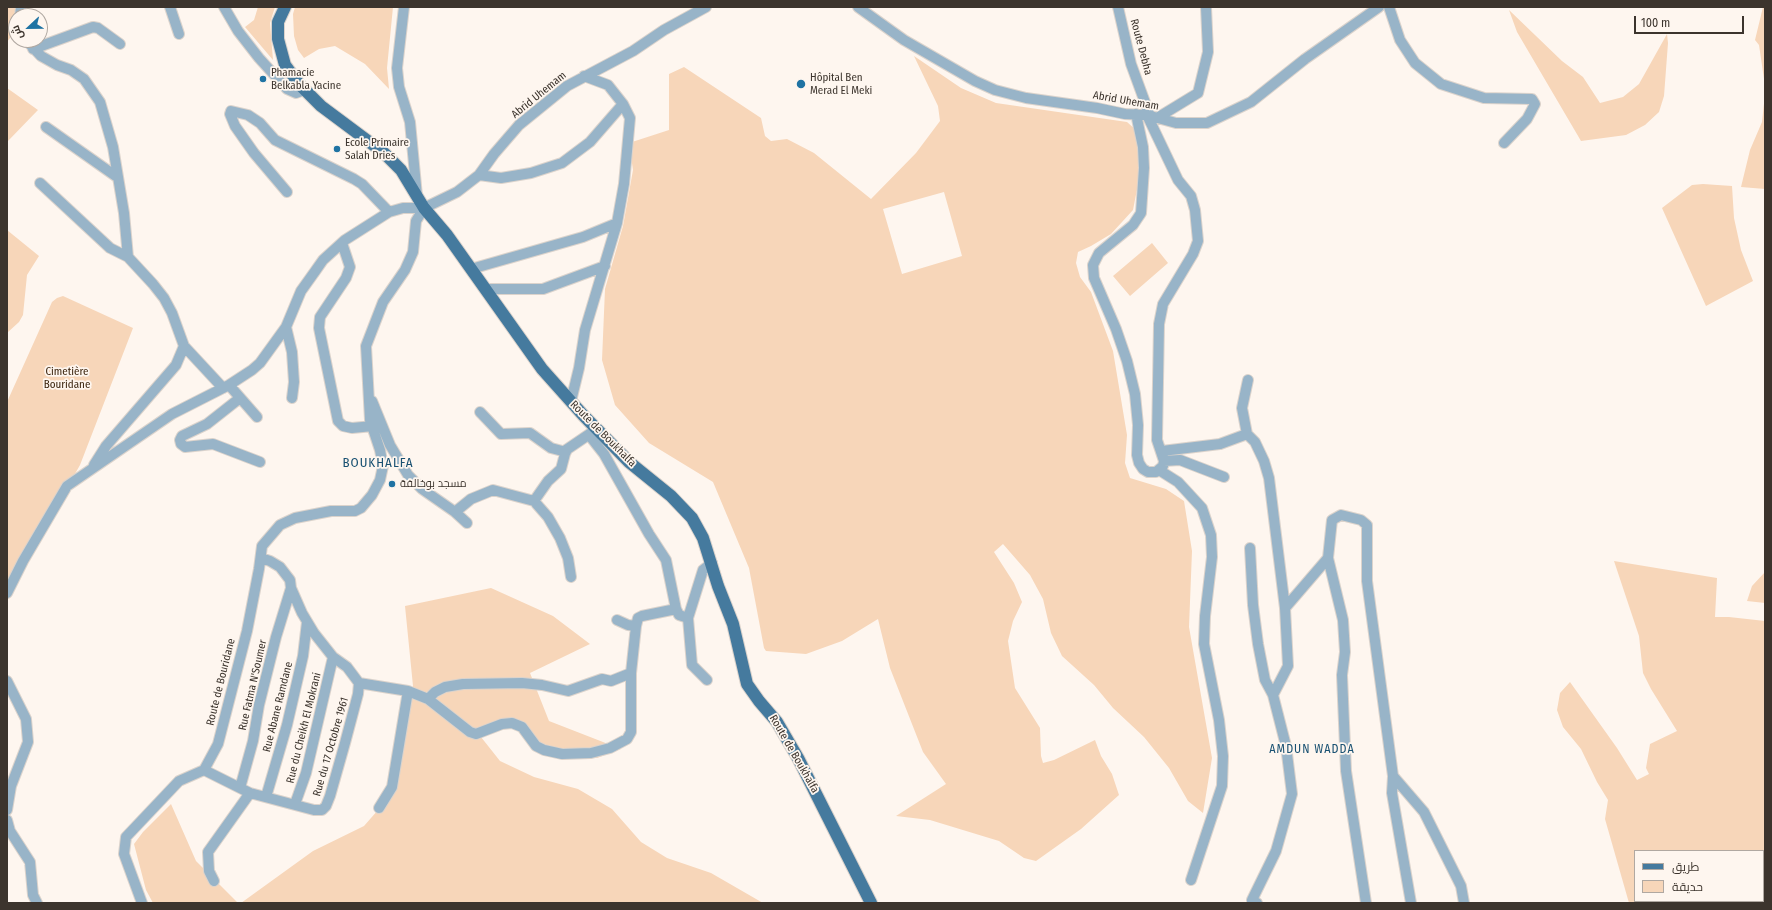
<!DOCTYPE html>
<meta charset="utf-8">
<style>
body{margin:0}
#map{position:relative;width:1772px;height:910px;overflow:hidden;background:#fef6ef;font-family:"Fira Sans Condensed",Cairo,sans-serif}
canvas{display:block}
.frame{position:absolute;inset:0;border:8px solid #3c342d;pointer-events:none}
.legend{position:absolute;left:1634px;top:850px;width:130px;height:52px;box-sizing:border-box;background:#fef6ef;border:1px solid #b0a8a1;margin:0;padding:5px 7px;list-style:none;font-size:12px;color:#3c342d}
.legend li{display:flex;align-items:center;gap:8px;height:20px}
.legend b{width:20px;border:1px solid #b0a8a1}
.north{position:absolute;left:8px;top:8px;width:40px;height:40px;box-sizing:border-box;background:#fef6ef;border:1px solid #b0a8a1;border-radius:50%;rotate:248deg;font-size:11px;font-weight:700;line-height:16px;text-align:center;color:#3c342d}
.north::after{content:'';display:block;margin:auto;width:14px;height:18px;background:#1f73a3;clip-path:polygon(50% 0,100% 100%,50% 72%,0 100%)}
.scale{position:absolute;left:1634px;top:16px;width:110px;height:18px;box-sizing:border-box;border:2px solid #3c342d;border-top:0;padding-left:5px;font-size:12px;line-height:14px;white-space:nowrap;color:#3c342d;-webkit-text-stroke:3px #fef6ef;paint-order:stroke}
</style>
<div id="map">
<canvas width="1772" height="910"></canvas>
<div class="frame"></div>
<ul class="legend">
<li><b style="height:5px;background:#457a9e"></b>طريق</li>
<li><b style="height:11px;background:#f7d6b9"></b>حديقة</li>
</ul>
<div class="north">ش</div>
<div class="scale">100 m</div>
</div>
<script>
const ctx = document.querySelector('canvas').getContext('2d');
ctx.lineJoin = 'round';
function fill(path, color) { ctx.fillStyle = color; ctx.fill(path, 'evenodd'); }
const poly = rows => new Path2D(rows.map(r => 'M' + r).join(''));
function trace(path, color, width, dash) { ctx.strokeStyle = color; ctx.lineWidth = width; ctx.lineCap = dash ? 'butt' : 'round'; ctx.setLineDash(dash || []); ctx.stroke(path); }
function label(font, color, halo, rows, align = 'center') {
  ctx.font = font + ' "Fira Sans Condensed",Cairo,sans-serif'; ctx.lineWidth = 3.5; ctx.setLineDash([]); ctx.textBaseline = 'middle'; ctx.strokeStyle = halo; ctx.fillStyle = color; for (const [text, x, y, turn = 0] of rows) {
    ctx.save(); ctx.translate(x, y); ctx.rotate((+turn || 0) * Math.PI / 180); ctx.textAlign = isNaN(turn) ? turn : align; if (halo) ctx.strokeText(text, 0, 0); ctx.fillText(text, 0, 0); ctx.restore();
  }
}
const green = poly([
 [7,7,21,7,16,16,16,30,7,42],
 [258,7,275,7,270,23,273,60,245,27,254,20],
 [295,7,393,7,387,68,389,89,365,64,335,46,319,49,304,58,298,50,294,36,293,14],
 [1763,7,1765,7,1765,189,1741,187,1750,150,1762,122,1765,94,1764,79,1759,45,1755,40],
 [1509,10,1562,61,1583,77,1600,103,1623,97,1639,84,1667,34,1668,43,1664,96,1659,112,1645,125,1626,135,1581,141,1517,32],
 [914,56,961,88,996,103,1127,122,1136,130,1140,174,1133,210,1111,234,1091,246,1078,252,1076,263,1080,277,1091,292,1113,351,1127,435,1125,463,1130,478,1166,489,1184,501,1192,551,1189,627,1212,758,1203,813,1188,801,1169,768,1144,737,1113,708,1094,685,1062,656,1051,633,1043,599,1030,575,1003,544,994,552,1014,583,1022,602,1013,621,1008,641,1015,688,1040,728,1041,756,1043,763,1054,760,1095,740,1101,756,1112,774,1119,795,1081,829,1036,861,1024,858,999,841,930,820,896,816,946,784,923,752,890,668,878,619,842,641,806,654,766,651,764,648,749,568,713,482,649,443,615,405,602,360,605,289,623,226,633,170,629,143,669,130,669,74,684,67,761,118,765,136,771,141,787,139,814,153,871,199,916,153,940,121,938,106],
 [944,192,962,256,902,274,883,209],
 [7,88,38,110,7,142],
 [1703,184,1732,186,1734,218,1741,250,1753,281,1706,306,1662,208,1692,185],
 [7,230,39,256,27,275,23,315,19,322,7,333],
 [1152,243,1168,263,1130,296,1113,276],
 [63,296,133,328,80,465,7,593,7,402,52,302,57,298],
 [1614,561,1717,578,1715,617,1729,617,1765,621,1765,903,1629,903,1605,819,1608,800,1597,782,1581,749,1563,727,1557,710,1560,693,1570,682,1617,748,1637,780,1649,774,1646,768,1650,744,1677,731,1651,689,1643,673,1639,636],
 [1635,851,1763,851,1763,901,1635,901],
 [1765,572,1765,603,1747,601,1752,586],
 [491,588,553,616,590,644,530,673,549,721,621,749,597,758,545,756,535,750,521,733,509,726,481,737,500,761,534,777,578,789,612,809,641,842,667,858,711,873,763,903,241,903,313,851,364,826,392,794,413,686,405,606],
 [171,804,196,861,238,903,153,903,146,890,134,844,143,832]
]);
const minor = poly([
 [170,7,179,34],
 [224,7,238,31,259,58,287,89,296,93,304,90],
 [404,7,397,68,399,87,410,122,417,196],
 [858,7,904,40,975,81,995,90,1026,98,1097,108,1125,114,1147,115,1176,123,1207,123,1251,102,1305,59,1379,7],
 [1118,7,1131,64,1150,116],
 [1389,7,1400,40,1415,63,1441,84,1484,98,1532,99,1535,104,1527,119,1504,143],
 [20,16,21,7],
 [26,40,41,56,57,65,71,70,84,79,100,102,113,147,124,213,128,257,153,284,164,298,172,313,184,346,223,388],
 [33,49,93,27,98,28,120,44],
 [1136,114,1143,147,1144,168,1141,213,1133,225,1099,253,1093,265,1094,278,1116,329,1127,361,1135,394,1138,425,1137,455,1139,463,1143,469,1148,472,1156,472,1163,466,1164,461,1157,440,1159,324,1163,304,1193,254,1198,241,1195,210,1191,196,1178,180,1147,115],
 [1157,118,1198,93,1208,52,1206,7],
 [46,127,117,177],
 [479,175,501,178,531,173,562,163,590,142,623,104],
 [40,183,110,248,128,257],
 [287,192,254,153,235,126,230,114,231,111,248,115,260,123,275,140,354,179,362,184,389,212],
 [342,243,350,267,346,278,320,317,319,328,338,421,343,426,352,428,373,426],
 [471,269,583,237,617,223],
 [486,289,543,289,605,266],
 [286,327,292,352,294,382,292,398],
 [229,385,257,417],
 [240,398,207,424,182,436,180,440,181,444,185,447,213,444,260,462],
 [372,401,390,445,408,475,422,489,455,512,467,523],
 [571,401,579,368,585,330,617,223,624,184,630,118,623,104,608,85,584,76],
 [480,412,501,434,530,433,551,448,566,452],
 [1247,434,1242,408,1248,380],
 [589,435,604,454,649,534,666,560,676,609,679,615,688,618,703,570,712,563],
 [1162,451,1220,444,1247,434,1255,442,1264,461,1269,478,1285,608,1288,666,1273,695],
 [1164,461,1180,460,1224,477],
 [94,465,106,446,176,365,184,346],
 [1159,470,1178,482,1202,508,1211,535,1212,557,1205,616,1204,644,1219,720,1223,756,1222,786,1191,880],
 [534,501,548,481,561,469,566,450,594,431],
 [455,512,471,499,493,490,534,501,548,517,560,538,568,558,571,577],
 [1250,548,1253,605,1258,644,1265,680,1273,695,1286,746,1292,794,1276,851,1252,900,1257,903],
 [261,558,270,561,280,567,290,580,291,588,302,613,314,633,333,657,347,667,359,683,408,691,392,787,379,808],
 [1328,558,1343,620,1345,652,1342,675,1346,771,1366,903],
 [7,593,23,561,67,486,172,414,229,385,252,370,260,363,286,327,301,291,316,270,323,260,345,240,389,212,403,208,424,208,457,192,479,175,494,154,519,125,567,86,633,51,664,30,706,7],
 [1285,608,1328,558,1332,520,1341,515,1361,520,1367,525,1367,581,1393,776,1392,793,1411,903],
 [688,618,692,665,707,680],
 [617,620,628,625,636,626,638,618,642,616,676,609],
 [7,681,26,719,28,742,11,786,7,810],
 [408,691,428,699,470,732,476,734,502,724,512,723,522,727,536,746,544,750,562,754,591,753,610,748,627,739,631,732,631,673,636,626],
 [428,699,435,692,445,687,463,684,522,683,542,685,568,691,602,679,611,681,631,673],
 [204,770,250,793,314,810,322,810,326,806,330,796,345,743,358,694,359,683],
 [1393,776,1424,812,1461,886,1464,903],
 [240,788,253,741,259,705,276,637,291,588],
 [266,797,287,725,303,656,307,622],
 [295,804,306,773,333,657],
 [7,820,10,831,30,862,33,895,37,903],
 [214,881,209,871,208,852,250,793],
 [142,903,124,854,126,837,179,781,204,770,218,744,247,631,259,569,262,546,280,525,295,518,331,511,355,511,361,508,372,495,380,480,383,466,380,450,370,420,366,346,383,302,405,270,413,252,416,221,424,208]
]);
const major = poly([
 [285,7,278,22,278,39,285,65,299,84,321,106,384,153,401,170,424,208,447,235,542,369,583,415,629,462,671,496,692,518,703,538,718,586,733,624,747,684,759,701,777,722,798,758,871,903]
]);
const markers = [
 [263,79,4,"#1f73a3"],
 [801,84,5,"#1f73a3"],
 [337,149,4,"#1f73a3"],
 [392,484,4,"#1f73a3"]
];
const streetNames = [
 ["Route Debha",1141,47,75],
 ["Abrid Uhemam",539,95,-39],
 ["Abrid Uhemam",1126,101,10],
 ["Route de Boukhalfa",603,434,45],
 ["Route de Bouridane",221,682,-76],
 ["Rue Fatma N'Soumer",253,685,-77],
 ["Rue Abane Ramdane",278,707,-76],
 ["Rue du Cheikh El Mokrani",304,728,-76],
 ["Rue du 17 Octobre 1961",331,747,-74],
 ["Route de Boukhalfa",794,754,60]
];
const poiNames = [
 ["Phamacie",271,73],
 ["Belkabla Yacine",271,86],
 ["Hôpital Ben",810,78],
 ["Merad El Meki",810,91],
 ["Ecole Primaire",345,143],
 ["Salah Dries",345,156],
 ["مسجد بوخالفة",400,484]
];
const parkNames = [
 ["Cimetière",67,372],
 ["Bouridane",67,385]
];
const neighbourhoodNames = [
 ["AMDUN WADDA",1312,750]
];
const quarterNames = [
 ["BOUKHALFA",378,463]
];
fill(green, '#f7d6b9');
trace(minor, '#dbd3cc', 12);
trace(major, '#dbd3cc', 14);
trace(minor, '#98b4c8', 10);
trace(major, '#457a9e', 12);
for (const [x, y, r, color] of markers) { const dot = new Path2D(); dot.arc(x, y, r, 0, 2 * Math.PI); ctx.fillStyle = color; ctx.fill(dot); trace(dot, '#fef6ef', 1.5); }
label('11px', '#3c342d', '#fef6ef', streetNames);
label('11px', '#3c342d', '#fef6ef', poiNames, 'left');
label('11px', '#3c250e', '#fef6ef', parkNames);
ctx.letterSpacing = '1px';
label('12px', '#185071', '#fef6ef', neighbourhoodNames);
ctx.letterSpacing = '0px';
ctx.letterSpacing = '1px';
label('13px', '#185071', '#fef6ef', quarterNames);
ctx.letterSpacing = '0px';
</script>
